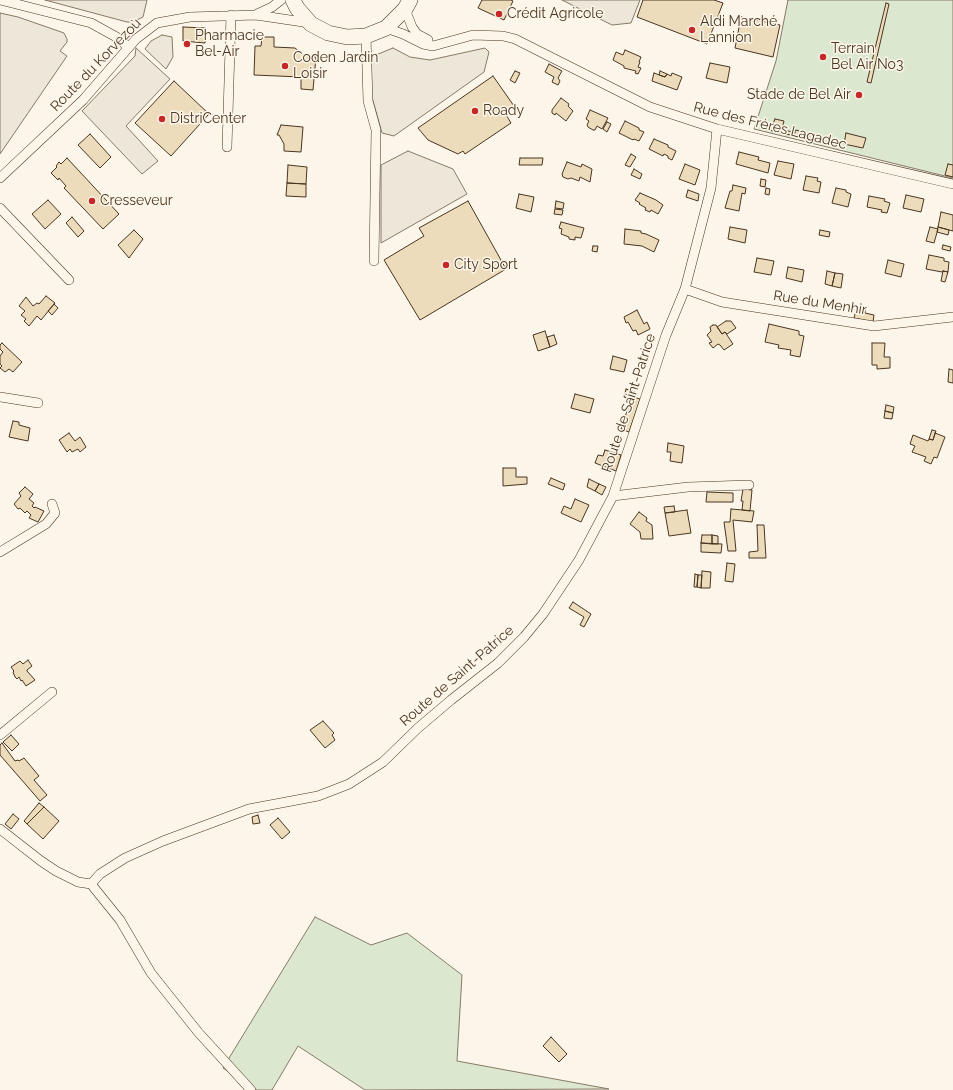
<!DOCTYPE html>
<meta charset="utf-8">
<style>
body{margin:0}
canvas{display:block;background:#fbf6e9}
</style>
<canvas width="953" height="1090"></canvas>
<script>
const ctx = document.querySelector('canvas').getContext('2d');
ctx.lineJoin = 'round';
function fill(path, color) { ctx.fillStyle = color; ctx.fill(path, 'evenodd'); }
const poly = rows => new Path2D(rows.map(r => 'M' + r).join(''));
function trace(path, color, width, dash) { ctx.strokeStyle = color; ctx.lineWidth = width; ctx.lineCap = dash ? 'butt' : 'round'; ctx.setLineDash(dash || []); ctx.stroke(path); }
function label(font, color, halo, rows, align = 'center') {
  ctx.font = font + ' Raleway,sans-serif'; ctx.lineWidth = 3; ctx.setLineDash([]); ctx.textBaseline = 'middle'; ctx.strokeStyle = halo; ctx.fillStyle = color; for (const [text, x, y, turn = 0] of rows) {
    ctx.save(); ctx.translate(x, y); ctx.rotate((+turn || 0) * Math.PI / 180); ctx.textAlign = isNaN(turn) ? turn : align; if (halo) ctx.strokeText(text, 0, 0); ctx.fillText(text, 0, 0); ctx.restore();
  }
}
const green = poly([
 [788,0,953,0,953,178,754,129,776,61,788,0],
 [315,917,371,945,407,933,462,975,457,1061,609,1089,365,1090,298,1046,272,1090,257,1090,223,1068,315,917]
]);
const parking = poly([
 [45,0,147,0,143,17,133,22,127,22,45,0],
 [562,0,640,0,631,23,612,25,562,0],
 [0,13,18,17,64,33,67,39,67,42,60,51,67,56,0,154,0,13],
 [162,35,172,37,173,57,166,69,145,49,151,41,162,35],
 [136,48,170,79,126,126,158,161,142,174,82,111,135,56,136,48],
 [393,48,410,57,430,60,485,48,489,52,484,72,394,136,382,133,370,90,371,57,393,48],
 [408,151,453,169,467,194,381,243,381,165,408,151]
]);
const building = poly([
 [482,0,511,0,513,1,504,20,478,8,482,0],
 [643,0,714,0,723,3,707,44,637,17,643,0],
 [886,3,889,4,871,83,867,82,886,3],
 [741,17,780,25,773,57,735,48,741,17],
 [183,27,206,28,205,43,183,41,183,27],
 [262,37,274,37,274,47,295,48,302,54,316,57,313,90,301,89,301,77,254,75,255,46,261,46,262,37],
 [625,50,641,57,639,62,640,62,638,67,641,68,638,74,635,73,636,71,624,68,624,66,613,60,616,52,623,55,625,50],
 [710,63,730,67,727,83,706,78,710,63],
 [549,64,562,71,558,78,560,81,558,85,552,82,554,77,545,72,549,64],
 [515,71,520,73,515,83,510,80,515,71],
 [660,71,667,74,665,77,659,75,660,71],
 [654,73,665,77,667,74,671,76,672,73,682,77,677,90,652,81,654,73],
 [493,76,514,106,505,113,511,123,465,154,463,151,458,154,428,140,418,128,493,76],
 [174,81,209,114,171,156,135,123,174,81],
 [561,98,569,104,568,106,573,111,566,121,556,113,555,115,552,113,552,110,561,98],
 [590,110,608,118,602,129,597,126,595,130,593,130,588,127,587,125,589,121,586,119,590,110],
 [775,119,784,121,782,129,795,133,795,130,805,132,805,134,809,136,808,139,764,129,765,122,773,124,775,119],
 [625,121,639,128,639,130,644,132,639,141,634,139,633,140,619,133,625,121],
 [607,122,611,124,607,132,603,129,607,122],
 [281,125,303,127,301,152,284,151,284,144,279,135,277,135,281,125],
 [846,133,866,138,863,148,844,144,846,133],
 [90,134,111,157,100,168,78,145,90,134],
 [654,139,668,145,668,147,676,151,672,160,668,158,668,156,664,154,663,156,649,149,654,139],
 [739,152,759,157,758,160,770,163,768,173,736,164,739,152],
 [631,154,636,157,630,167,625,165,631,154],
 [67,158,119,214,103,229,64,188,66,186,59,178,58,180,51,173,57,167,56,166,59,162,61,164,67,158],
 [520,158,543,158,542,165,519,165,520,158],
 [778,161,794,164,791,179,774,175,778,161],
 [567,162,581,167,582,164,592,169,590,182,580,177,579,181,571,178,568,179,563,177,562,174,567,162],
 [685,164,700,170,695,185,679,179,685,164],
 [948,164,953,165,953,177,945,175,948,164],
 [288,165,307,167,306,184,287,183,288,165],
 [634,169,642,174,640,179,631,175,634,169],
 [806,176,818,178,817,181,821,182,819,193,803,190,806,176],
 [761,179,766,180,765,187,760,186,761,179],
 [287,183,306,184,306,197,286,196,287,183],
 [733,185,746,188,745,194,742,193,739,211,725,208,730,191,732,191,733,185],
 [766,188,770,189,769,195,765,194,766,188],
 [836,188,846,190,846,192,851,194,848,207,832,203,836,188],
 [688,190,699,194,698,201,686,197,688,190],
 [640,193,656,200,663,205,658,214,651,210,650,212,645,210,646,208,639,204,640,203,635,200,640,193],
 [519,194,534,197,531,212,516,208,519,194],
 [906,195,924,199,921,212,903,208,906,195],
 [869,196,885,199,884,201,890,203,887,213,881,212,882,210,867,207,869,196],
 [48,200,61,214,45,229,32,214,48,200],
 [468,201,506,269,420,320,384,260,424,236,419,228,468,201],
 [556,201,564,203,563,209,555,208,556,201],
 [555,209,563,210,562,215,554,214,555,209],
 [941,212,953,215,953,231,938,227,941,212],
 [72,217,84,231,78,237,66,223,72,217],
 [561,222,584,228,581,238,575,237,575,240,569,239,569,237,561,234,562,229,559,228,561,222],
 [730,227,747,230,745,243,728,239,730,227],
 [930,227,938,229,934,243,926,241,930,227],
 [938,227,949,230,948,235,937,232,938,227],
 [625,229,641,231,641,233,646,234,659,240,654,252,642,246,624,244,625,229],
 [134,230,143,239,129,258,118,245,134,230],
 [820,230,830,232,829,237,819,235,820,230],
 [943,245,951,247,950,251,942,249,943,245],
 [593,246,598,246,597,252,592,251,593,246],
 [929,255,944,258,944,261,949,262,948,272,943,271,942,272,926,269,929,255],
 [757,258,774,261,771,275,754,272,757,258],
 [888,260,904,264,901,277,885,273,888,260],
 [788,267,804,270,802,282,786,278,788,267],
 [827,271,835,273,832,286,825,284,827,271],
 [943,271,948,272,945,282,941,281,943,271],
 [835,273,843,274,841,288,832,286,835,273],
 [46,296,55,303,41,320,37,316,29,326,24,321,26,319,21,315,25,311,19,306,26,297,33,306,37,303,39,304,46,296],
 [54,304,58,308,52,315,48,311,54,304],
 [857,307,865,308,865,313,874,315,873,322,854,318,857,307],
 [637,310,644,324,647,322,650,329,638,335,636,330,633,331,628,322,626,323,624,317,637,310],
 [726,321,731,321,736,328,727,334,725,332,722,334,717,327,726,321],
 [769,324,799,331,799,335,804,336,800,357,790,355,791,350,778,348,779,345,765,342,769,324],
 [713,325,716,325,722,334,725,332,733,344,724,350,720,345,718,344,713,348,709,343,712,342,707,335,711,331,710,327,713,325],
 [545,331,550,347,538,351,533,335,545,331],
 [554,335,557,344,550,347,547,337,554,335],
 [2,343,22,362,13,372,9,369,5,372,0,368,2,366,0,364,0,356,3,352,0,349,0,345,2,343],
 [872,343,885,343,884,357,890,357,890,368,877,369,877,365,872,365,872,343],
 [613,356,627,360,624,372,610,369,613,356],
 [949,369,953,370,953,383,948,382,949,369],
 [626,389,635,392,634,397,640,399,629,432,621,429,629,405,628,404,629,399,624,397,626,389],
 [575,394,594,399,590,413,571,408,575,394],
 [886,405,894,407,893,413,885,411,886,405],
 [885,411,893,413,892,419,884,418,885,411],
 [13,421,19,422,19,425,30,428,28,441,9,437,13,421],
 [932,430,936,431,933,440,929,439,932,430],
 [69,433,75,441,80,437,86,447,80,452,78,449,72,452,70,449,67,452,59,440,69,433],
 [935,433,945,437,937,458,934,457,931,464,924,461,926,457,912,452,915,446,910,444,913,435,928,441,929,439,933,440,935,433],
 [668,443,684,446,682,463,670,461,671,452,667,452,668,443],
 [605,450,621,455,616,471,595,463,598,455,603,456,605,450],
 [503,468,516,468,516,477,527,477,527,484,503,486,503,468],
 [551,478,565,484,563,490,548,484,551,478],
 [589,479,599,484,595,491,587,487,589,479],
 [599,484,606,487,602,495,595,491,599,484],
 [25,487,33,494,29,499,34,503,32,506,34,508,35,507,44,511,38,522,29,518,31,515,27,511,25,513,20,508,18,509,14,504,21,496,19,493,25,487],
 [743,489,752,490,750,511,742,510,743,501,741,501,743,489],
 [707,492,733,493,733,502,706,502,707,492],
 [575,499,589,505,581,522,561,513,564,506,571,509,575,499],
 [674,506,675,512,665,513,664,507,674,506],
 [731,509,754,511,752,522,733,520,736,551,728,551,724,522,730,522,731,509],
 [687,510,691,533,669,536,665,513,687,510],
 [639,512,647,518,646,521,652,525,653,539,641,539,640,532,630,524,639,512],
 [757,525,764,525,766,558,749,558,749,552,758,551,757,525],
 [702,535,712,535,712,544,701,543,702,535],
 [712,535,718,536,718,544,712,544,712,535],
 [701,543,722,544,721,553,701,552,701,543],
 [727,563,735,564,733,582,725,581,727,563],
 [702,571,711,572,710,588,701,588,702,571],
 [695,574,698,575,697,587,694,587,695,574],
 [698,575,702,575,701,588,697,587,698,575],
 [573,602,591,614,584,627,580,625,584,617,569,608,573,602],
 [28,660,32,666,27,670,27,671,35,680,26,686,22,680,21,681,19,677,17,679,15,677,13,672,14,671,11,667,20,661,23,664,28,660],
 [323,721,334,733,332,735,335,740,325,748,310,730,323,721],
 [11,735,19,744,12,751,3,742,11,735],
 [2,743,15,761,18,760,19,761,24,758,39,776,34,780,47,795,40,801,0,755,0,745,2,743],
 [39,803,44,807,27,824,24,821,39,803],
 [44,807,59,821,43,839,27,824,44,807],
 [13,814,19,819,11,829,5,824,13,814],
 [258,815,260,823,253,824,252,817,258,815],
 [278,818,290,832,282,839,270,825,278,818],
 [551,1037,567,1054,559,1062,543,1046,551,1037]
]);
const minor = poly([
 [1,0,91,23,120,39,128,48],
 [405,9,412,27,417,34,428,40],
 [257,14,272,7,281,0],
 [386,28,403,34,423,44,433,46,473,35,503,36,515,39,650,107,717,129,953,184],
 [366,36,368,101,376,130,374,261],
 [227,147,231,15],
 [0,178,83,100,136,39,157,23,190,17,256,15,310,23],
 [0,208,69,280],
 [685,289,722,302,874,326,953,317],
 [0,397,38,403],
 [613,496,688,487,749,485],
 [0,552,46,524,55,513,52,504],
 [0,735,52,692],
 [0,829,41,861,56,871,78,882,91,884],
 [91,884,100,874,125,858,163,841,249,809,318,796,349,784,383,762,418,728,451,700,498,663,524,637,543,614,579,560,613,496,666,335,685,289,711,188,717,129],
 [91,884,120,920,151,973,198,1032,251,1090]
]);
const primary = poly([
 [293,0,297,8,311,24,328,33,347,37,366,36,386,28,405,9,410,0]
]);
const markers = [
 [499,14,4,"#c62828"],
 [692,30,4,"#c62828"],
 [187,44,4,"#c62828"],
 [823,57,4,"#c62828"],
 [285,66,4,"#c62828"],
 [859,95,4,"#c62828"],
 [475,111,4,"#c62828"],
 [162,119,4,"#c62828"],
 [92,201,4,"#c62828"],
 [446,265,4,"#c62828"]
];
const poiNames = [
 ["Crédit Agricole",507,14],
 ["Aldi Marché",700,22],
 ["Lannion",700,38],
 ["Pharmacie",195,36],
 ["Bel-Air",195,52],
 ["Terrain",831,49],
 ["Bel Air No3",831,65],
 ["Coden Jardin",293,58],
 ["Loisir",293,74],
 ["Stade de Bel Air",851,95,"right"],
 ["Roady",483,111],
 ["DistriCenter",170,119],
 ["Cresseveur",100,201],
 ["City Sport",454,265]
];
const streetNames = [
 ["Route du Korvezoù",96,65,-46],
 ["Rue des Frères Lagadec",770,126,14],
 ["Rue du Menhir",820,303,9],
 ["Route de Saint-Patrice",629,403,-72],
 ["Route de Saint-Patrice",457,676,-41]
];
fill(green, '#dce7d0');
trace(green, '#887966', 1);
fill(parking, '#ede7d9');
trace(parking, '#887966', 1);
fill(building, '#ecdcbc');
trace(building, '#4a3520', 1);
trace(minor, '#4a3520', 10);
trace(primary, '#4a3520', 16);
trace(minor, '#fbf6e9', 9);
trace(primary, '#fbf6e9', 15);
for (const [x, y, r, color] of markers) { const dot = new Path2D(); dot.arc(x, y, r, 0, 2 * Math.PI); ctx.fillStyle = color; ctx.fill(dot); trace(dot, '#fbf6e9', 1.5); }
label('14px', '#4a3520', '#fbf6e9', poiNames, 'left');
label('14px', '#4a3520', '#fbf6e9', streetNames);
</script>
